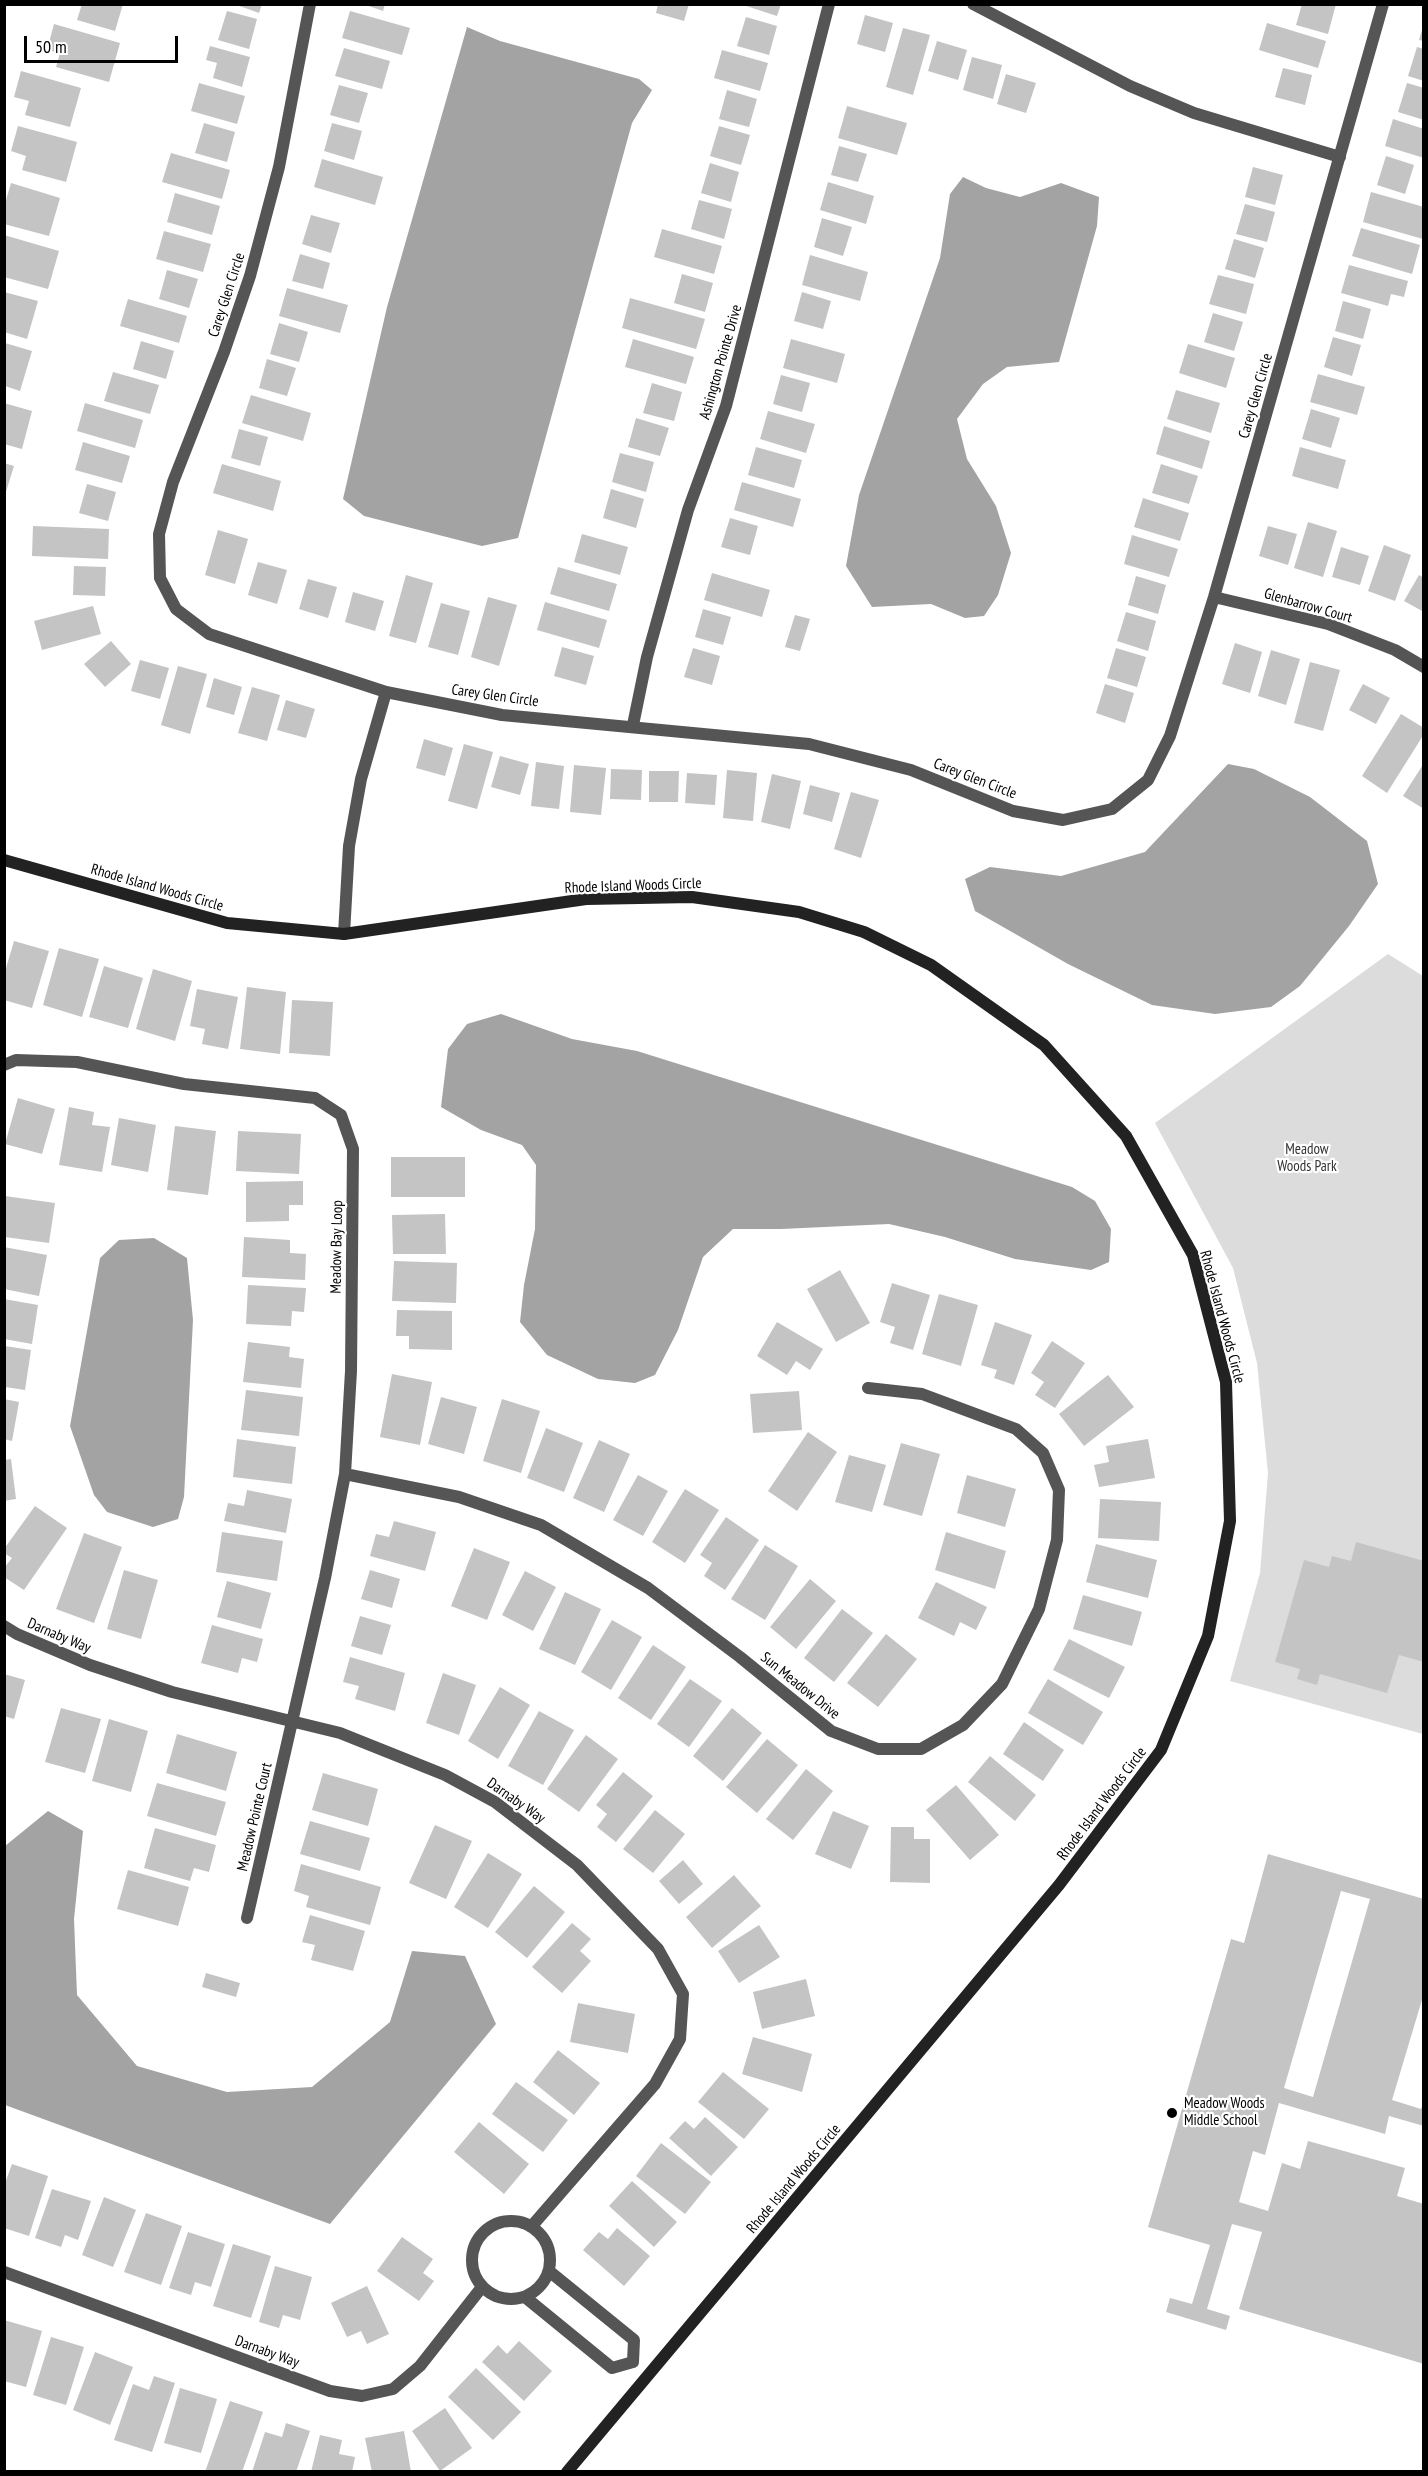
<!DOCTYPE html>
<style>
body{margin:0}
#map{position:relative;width:1428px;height:2476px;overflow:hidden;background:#fff;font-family:"PT Sans Narrow",sans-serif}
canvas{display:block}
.frame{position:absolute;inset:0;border:6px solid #000;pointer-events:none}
.scale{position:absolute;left:24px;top:36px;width:154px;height:27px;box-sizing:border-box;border:3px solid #000;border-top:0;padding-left:8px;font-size:18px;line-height:21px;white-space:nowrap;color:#000;-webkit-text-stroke:4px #fff;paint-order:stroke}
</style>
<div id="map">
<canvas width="1428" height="2476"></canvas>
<div class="frame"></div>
<div class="scale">50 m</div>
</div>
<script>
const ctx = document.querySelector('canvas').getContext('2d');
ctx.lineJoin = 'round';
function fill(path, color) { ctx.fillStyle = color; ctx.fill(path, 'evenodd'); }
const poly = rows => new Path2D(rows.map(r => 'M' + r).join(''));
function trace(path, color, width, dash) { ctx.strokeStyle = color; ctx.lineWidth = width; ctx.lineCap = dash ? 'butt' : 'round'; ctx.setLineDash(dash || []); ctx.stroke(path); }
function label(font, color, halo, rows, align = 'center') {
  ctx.font = font + ' "PT Sans Narrow",sans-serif'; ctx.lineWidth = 4.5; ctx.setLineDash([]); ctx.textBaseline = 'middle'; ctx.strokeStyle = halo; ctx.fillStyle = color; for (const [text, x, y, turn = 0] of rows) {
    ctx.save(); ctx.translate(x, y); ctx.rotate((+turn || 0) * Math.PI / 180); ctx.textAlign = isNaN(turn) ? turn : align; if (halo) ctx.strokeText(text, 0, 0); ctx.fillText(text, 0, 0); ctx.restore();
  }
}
const green = poly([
 [1388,954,1423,976,1423,1734,1230,1681,1260,1573,1268,1473,1257,1363,1233,1268,1155,1123]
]);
const water = poly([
 [467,27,500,41,639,79,652,90,632,123,518,538,482,546,364,516,343,499,387,307],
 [963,177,986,188,1020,197,1061,183,1099,197,1097,226,1059,362,1007,367,983,384,957,419,967,459,996,506,1011,553,998,595,984,616,965,618,931,604,872,607,846,566,859,495,940,258,950,194],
 [1228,764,1254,769,1310,797,1367,841,1378,884,1349,926,1300,986,1271,1007,1215,1014,1152,1005,1068,964,975,911,965,879,990,867,1061,876,1145,852],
 [501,1014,572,1039,637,1051,1072,1187,1095,1201,1111,1229,1109,1262,1091,1270,1015,1259,945,1237,889,1224,781,1229,733,1229,703,1257,678,1330,655,1375,635,1383,598,1379,547,1355,520,1322,524,1285,535,1229,536,1165,522,1145,481,1130,441,1107,448,1049,467,1024],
 [154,1238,187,1258,193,1320,184,1497,178,1519,153,1527,107,1512,94,1495,70,1426,100,1258,119,1240],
 [48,1811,83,1831,74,1919,77,1995,137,2066,227,2092,312,2087,390,2022,412,1951,465,1956,496,2024,330,2224,5,2105,5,1846]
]);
const building = poly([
 [82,4,123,4,115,31,77,20],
 [234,4,262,4,259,13],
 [363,4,385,4,383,11],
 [658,4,689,4,684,21,656,13],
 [740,4,781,4,777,16],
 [1302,4,1336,4,1328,34,1296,25],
 [227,11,257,19,249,49,218,40],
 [350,11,410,28,402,55,342,38],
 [865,15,893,23,885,52,857,44],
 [746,17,777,26,769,55,737,46],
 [1267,23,1326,41,1318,68,1259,50],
 [54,24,120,43,109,82,56,67,60,53,47,50],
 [1423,27,1424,28,1424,41,1419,40],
 [903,28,930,35,913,95,886,87],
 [937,41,967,50,958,80,928,71],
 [210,46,250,57,242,87,213,78,217,63,206,60],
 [1417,47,1424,49,1424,81,1408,76],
 [344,48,390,61,382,89,335,76],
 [722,50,768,63,760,91,714,78],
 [972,57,1002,65,993,99,963,90],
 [1283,68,1312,75,1305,105,1275,97],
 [21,71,81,88,70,127,25,115,29,101,14,97],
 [1006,74,1036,83,1026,113,997,104],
 [199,83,245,96,237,124,191,111],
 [1407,83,1424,88,1424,120,1398,112],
 [339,85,368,93,359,123,330,115],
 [727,90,757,99,749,127,719,119],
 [847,106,907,123,897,155,838,138],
 [1393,119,1424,129,1424,158,1385,146],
 [204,123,235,132,227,162,195,153],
 [332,123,362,131,354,160,324,151],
 [18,126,77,142,66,182,22,170,26,156,11,151],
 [719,126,750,135,741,165,710,156],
 [839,146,867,154,858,182,831,175],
 [171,153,230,170,222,199,162,182],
 [1386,156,1414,165,1405,194,1377,185],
 [322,159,383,177,375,205,314,187],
 [710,163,739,172,731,202,701,193],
 [1253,167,1283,175,1275,205,1245,197],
 [828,182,874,196,866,224,820,210],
 [11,183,60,198,49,236,4,224,4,207],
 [1371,192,1424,207,1423,239,1363,222],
 [175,193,220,206,212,235,167,222],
 [699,200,732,209,724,239,691,229],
 [1245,204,1275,212,1267,242,1236,234],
 [311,215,340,223,331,253,302,244],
 [822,218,852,227,843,256,814,247],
 [1361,228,1420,245,1412,274,1352,256],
 [662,229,722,246,714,274,654,257],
 [164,231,211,244,203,272,156,259],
 [4,235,59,251,48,289,4,277],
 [1234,239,1264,248,1255,278,1225,269],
 [300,254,330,263,323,289,292,281],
 [810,255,868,272,860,301,802,285],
 [1349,265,1408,281,1404,297,1391,294,1388,306,1341,293],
 [167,270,198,279,189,308,159,299],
 [682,274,713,283,705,312,674,303],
 [1218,275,1254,284,1246,314,1209,304],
 [287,288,348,305,340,333,279,316],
 [4,292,38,301,27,339,4,332],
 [802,292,831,301,823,329,794,321],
 [630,298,705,319,696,349,622,328],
 [128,299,187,316,179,343,120,326],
 [1343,301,1371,309,1363,339,1335,331],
 [1213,313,1243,322,1234,351,1204,342],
 [279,323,308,332,299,362,270,354],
 [1333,337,1361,345,1352,376,1324,367],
 [633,339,694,357,686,384,625,367],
 [791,339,845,354,837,383,783,368],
 [141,341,174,351,166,379,133,369],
 [5,343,32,351,20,391,5,386],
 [1188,344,1235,358,1226,388,1179,373],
 [267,359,296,368,287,396,259,388],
 [113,372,159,385,150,414,104,401],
 [1318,374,1365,387,1357,415,1310,402],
 [781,375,810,383,802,412,773,404],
 [652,383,682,392,674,421,643,413],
 [1176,390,1220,403,1211,433,1167,419],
 [251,395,311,413,303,441,242,423],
 [4,403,32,411,22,449,4,444],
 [85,403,143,420,135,448,77,431],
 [1311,409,1340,418,1331,448,1302,439],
 [768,411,815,424,806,453,760,439],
 [636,418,669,428,660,456,628,447],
 [1164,426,1210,441,1202,469,1156,454],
 [239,429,268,437,260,466,231,458],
 [83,442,130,456,122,483,75,470],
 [756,447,802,460,794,488,748,475],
 [1300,447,1346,460,1338,489,1292,476],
 [620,453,654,462,646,492,612,482],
 [4,463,14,466,5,495,4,495],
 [222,464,281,481,273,511,213,493],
 [1161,464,1198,476,1189,504,1152,493],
 [742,482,801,499,793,527,734,510],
 [87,484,116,492,108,521,79,513],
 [611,489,644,499,636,528,603,518],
 [1143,498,1189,513,1180,541,1134,527],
 [730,518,758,526,750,555,721,547],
 [1308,522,1337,531,1323,577,1294,568],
 [33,526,109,529,108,559,32,556],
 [1268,526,1297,534,1288,565,1259,556],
 [218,530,248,539,235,584,205,575],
 [582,534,628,547,620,575,574,562],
 [1132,535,1178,549,1169,577,1124,564],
 [1384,545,1411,555,1395,601,1368,591],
 [1341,547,1369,556,1360,585,1332,577],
 [258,562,287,570,277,604,248,595],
 [74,566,106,567,105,596,73,595],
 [558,567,617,584,609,611,550,594],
 [712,573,770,590,762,617,704,600],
 [406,575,433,583,416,643,389,636],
 [1419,575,1424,578,1424,612,1404,601],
 [1136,576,1166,585,1158,614,1128,605],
 [308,579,337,587,328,618,299,609],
 [353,592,384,601,375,631,345,622],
 [488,597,517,605,499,666,471,657],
 [545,602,607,620,599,648,537,630],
 [441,603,470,611,458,655,428,647],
 [93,606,101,634,42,650,34,621],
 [703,609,731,617,723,645,695,637],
 [1126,612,1156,621,1148,651,1117,641],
 [795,615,810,619,800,651,785,647],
 [111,641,131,664,105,687,84,664],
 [1235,643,1262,652,1250,693,1222,684],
 [562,647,594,656,586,685,554,676],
 [693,648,720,656,712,685,684,677],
 [1116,648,1146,657,1137,687,1107,678],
 [1271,650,1300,659,1286,705,1258,696],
 [140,660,169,668,160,699,131,691],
 [1310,662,1340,670,1323,731,1294,723],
 [178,666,207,674,190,734,161,725],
 [214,678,242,687,234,715,206,707],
 [1105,684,1134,693,1125,723,1096,713],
 [1363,684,1390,698,1376,724,1349,710],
 [252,687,280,695,267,741,238,733],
 [286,700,315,709,306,738,277,730],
 [1401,714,1424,728,1424,734,1387,793,1362,776],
 [424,739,453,748,445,776,416,768],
 [464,744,493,752,477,809,448,801],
 [500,756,529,764,520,795,491,787],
 [536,762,564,766,559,809,531,806],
 [1424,763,1424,809,1403,796],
 [574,765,606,768,601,815,570,812],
 [611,769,642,770,641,800,610,799],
 [727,770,757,773,753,821,723,818],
 [649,771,679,771,678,802,649,802],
 [687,773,717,775,715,805,685,803],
 [772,774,801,781,790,829,761,822],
 [810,785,840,793,832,822,803,814],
 [851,792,879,800,861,858,834,849],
 [14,941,49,951,32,1008,4,1000,4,975],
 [59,948,99,959,82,1017,43,1005],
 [104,966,143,978,128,1028,89,1017],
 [153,969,192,981,175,1041,136,1029],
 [247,987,286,992,280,1054,240,1049],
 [197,989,238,997,228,1049,202,1044,205,1029,190,1026],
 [292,1000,333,1002,330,1056,289,1053],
 [18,1098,55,1109,42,1154,5,1144],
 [69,1107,94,1112,92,1125,110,1127,102,1172,59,1165],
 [119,1118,156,1125,148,1172,111,1165],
 [175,1126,216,1131,208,1195,167,1190],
 [238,1131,301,1134,299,1174,236,1171],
 [391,1157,465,1157,465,1197,391,1197],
 [303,1181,303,1205,289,1205,289,1221,246,1222,246,1182],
 [5,1196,55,1203,49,1243,5,1237],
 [445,1214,446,1254,393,1254,392,1215],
 [244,1237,290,1240,290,1253,306,1254,305,1280,242,1277],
 [4,1247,47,1255,39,1296,4,1289],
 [394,1261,457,1263,456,1303,392,1301],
 [840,1270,870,1323,836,1342,807,1289],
 [892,1283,930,1295,913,1350,890,1343,895,1327,880,1322],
 [248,1285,306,1288,304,1312,292,1311,291,1326,246,1324],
 [939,1294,978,1305,961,1366,922,1354],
 [4,1299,38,1305,32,1344,4,1339],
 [397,1310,452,1311,452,1350,409,1349,409,1336,396,1336],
 [777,1322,823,1349,810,1370,796,1361,787,1375,757,1356],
 [995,1322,1032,1335,1014,1385,994,1378,997,1370,981,1365],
 [1052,1341,1085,1363,1055,1408,1035,1395,1044,1382,1031,1373],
 [248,1342,290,1347,289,1357,304,1359,301,1388,243,1382],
 [5,1346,31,1350,25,1390,5,1387],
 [392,1374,432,1382,420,1445,380,1437],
 [1108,1375,1134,1407,1084,1446,1059,1414],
 [246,1390,303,1397,299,1436,241,1430],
 [799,1391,802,1430,753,1433,750,1394],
 [441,1397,477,1407,464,1454,428,1444],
 [4,1399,19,1402,12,1441,4,1439],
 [502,1399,540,1411,521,1473,483,1461],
 [546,1428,583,1443,564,1492,527,1478],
 [808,1432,837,1452,797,1511,768,1491],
 [237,1439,296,1447,292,1484,233,1477],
 [1148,1439,1155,1478,1099,1487,1094,1465,1109,1462,1106,1446],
 [599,1440,630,1454,604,1512,573,1498],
 [901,1443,940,1454,922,1516,883,1505],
 [849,1455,886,1465,872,1512,835,1502],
 [11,1459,16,1499,4,1501,4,1460],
 [638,1475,668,1491,643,1536,613,1520],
 [967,1475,1016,1489,1005,1527,957,1513],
 [685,1489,719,1510,685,1563,652,1542],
 [247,1490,292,1499,286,1533,224,1521,228,1503,244,1506],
 [1100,1499,1161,1502,1159,1541,1098,1538],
 [35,1506,67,1528,24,1590,4,1577,4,1568,12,1558,4,1553,4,1549],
 [726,1517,759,1540,725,1590,704,1576,712,1563,700,1555],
 [394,1521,436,1532,425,1571,370,1556,376,1534,389,1537],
 [222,1532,283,1541,277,1581,216,1572],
 [946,1532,1006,1551,995,1589,935,1570],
 [84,1533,122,1547,94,1623,56,1609],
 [1356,1542,1424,1561,1424,1662,1399,1655,1387,1693,1320,1674,1317,1685,1297,1679,1300,1669,1275,1662,1304,1560,1329,1567,1332,1556,1351,1561],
 [1096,1544,1157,1560,1148,1598,1086,1582],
 [765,1545,798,1566,765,1620,731,1599],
 [474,1548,510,1562,487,1620,451,1606],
 [124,1570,158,1580,141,1639,107,1629],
 [370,1570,400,1579,392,1608,361,1599],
 [525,1571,556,1587,533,1631,502,1615],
 [810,1579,836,1601,796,1649,770,1627],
 [227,1581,271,1593,261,1629,217,1617],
 [936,1582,987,1607,976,1630,960,1622,954,1636,918,1618],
 [565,1592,601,1609,575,1665,539,1649],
 [1083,1595,1142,1612,1132,1646,1073,1629],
 [842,1609,873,1633,834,1682,804,1658],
 [360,1616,391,1625,382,1655,351,1646],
 [612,1620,642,1637,611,1690,581,1672],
 [212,1625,263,1639,257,1662,242,1658,238,1673,201,1663],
 [886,1634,917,1659,878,1707,847,1683],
 [1069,1639,1125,1667,1109,1698,1053,1670],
 [653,1645,686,1667,651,1720,618,1698],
 [350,1657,405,1673,395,1711,355,1699,359,1686,343,1682],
 [443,1673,476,1685,459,1735,426,1723],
 [4,1674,25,1680,14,1719,4,1716],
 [690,1679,722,1701,689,1747,657,1724],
 [1048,1679,1103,1712,1083,1745,1028,1713],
 [500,1687,530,1705,498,1759,468,1741],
 [61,1708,101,1719,85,1773,45,1762],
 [732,1708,762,1733,723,1781,693,1756],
 [539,1711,574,1730,543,1785,508,1766],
 [109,1719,148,1731,131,1792,92,1781],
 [1024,1722,1064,1750,1043,1781,1003,1754],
 [177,1734,237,1752,226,1791,166,1773],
 [586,1735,618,1759,579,1812,547,1789],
 [767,1739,798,1765,757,1813,726,1787],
 [990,1756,1036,1795,1015,1821,968,1782],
 [806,1769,833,1791,793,1840,766,1819],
 [623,1772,653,1796,616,1842,597,1827,607,1814,596,1805],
 [323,1773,378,1789,368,1826,312,1810],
 [157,1783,226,1802,216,1836,147,1816],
 [956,1785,999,1835,970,1860,926,1810],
 [655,1810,685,1834,653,1873,623,1849],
 [833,1811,869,1826,851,1869,815,1854],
 [310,1821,370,1838,360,1871,300,1854],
 [435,1825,472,1841,446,1899,409,1883],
 [891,1827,914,1827,914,1839,930,1839,930,1883,890,1882],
 [155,1828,216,1845,209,1872,194,1868,190,1881,144,1868],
 [488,1853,522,1874,488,1928,454,1907],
 [1268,1854,1424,1899,1424,1993,1392,2100,1421,2109,1424,2102,1424,2126,1389,2116,1385,2134,1279,2103,1265,2155,1253,2151,1239,2202,1268,2211,1282,2163,1300,2169,1308,2141,1405,2168,1397,2196,1424,2204,1424,2364,1239,2309,1262,2232,1232,2224,1207,2309,1230,2316,1226,2330,1166,2312,1170,2298,1192,2304,1210,2245,1148,2227,1231,1939,1244,1943],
 [1341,1891,1370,1899,1313,2097,1284,2088],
 [683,1860,703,1884,679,1904,659,1881],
 [301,1864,381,1887,370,1925,306,1907,309,1896,294,1891],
 [128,1870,189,1887,178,1926,117,1909],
 [734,1875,761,1906,712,1948,686,1917],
 [534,1886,565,1912,527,1958,495,1932],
 [310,1915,365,1931,353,1971,311,1960,315,1945,302,1942],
 [572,1923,591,1939,580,1951,591,1961,562,1993,532,1967],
 [759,1925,780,1957,739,1983,718,1951],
 [206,1973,240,1983,236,1997,202,1987],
 [806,1979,815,2016,762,2029,753,1992],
 [578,2003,635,2014,628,2053,570,2042],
 [753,2037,812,2054,802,2092,742,2074],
 [558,2050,600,2083,574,2115,533,2082],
 [723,2072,769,2109,744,2139,698,2102],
 [516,2082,568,2120,543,2152,492,2114],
 [705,2117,738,2147,711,2176,669,2138,685,2121,694,2129],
 [479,2122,529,2164,504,2194,454,2152],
 [661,2143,711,2182,685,2214,636,2176],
 [12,2164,48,2176,29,2236,4,2228,4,2186],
 [632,2181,677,2222,654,2247,609,2206],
 [52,2189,91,2201,78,2240,65,2235,61,2247,35,2238],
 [104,2197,136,2210,113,2267,82,2255],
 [146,2213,182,2226,161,2285,124,2272],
 [617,2228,650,2256,624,2286,583,2250,599,2232,608,2239],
 [188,2232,225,2244,211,2287,195,2282,191,2295,169,2288],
 [402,2237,433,2259,423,2273,434,2281,419,2301,377,2271],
 [233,2244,271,2256,251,2318,213,2306],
 [275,2266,312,2277,300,2320,283,2315,279,2328,259,2322],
 [367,2286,389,2334,367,2344,361,2331,347,2337,331,2303],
 [4,2320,42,2331,26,2387,4,2381],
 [51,2337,84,2347,66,2405,33,2395],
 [519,2341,552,2371,524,2401,482,2362,498,2345,507,2354],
 [95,2352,133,2367,110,2425,73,2410],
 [476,2368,521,2412,493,2440,448,2397],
 [154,2376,175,2383,152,2452,114,2440,133,2384,149,2390],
 [180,2388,217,2399,201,2453,164,2443],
 [230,2401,263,2412,242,2472,205,2472],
 [445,2408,472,2448,440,2471,412,2431],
 [286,2423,310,2431,296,2472,252,2472,265,2432,282,2437],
 [404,2431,411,2472,372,2472,365,2438],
 [320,2435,342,2440,339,2454,355,2457,352,2472,311,2472]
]);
const street = poly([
 [310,4,279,167,250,276,224,352,173,482,159,534,160,578,176,609,209,634,386,692,502,715,809,744,911,770,1013,811,1063,820,1112,809,1148,780,1170,736,1214,597,1383,4],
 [973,4,1130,86,1194,113,1340,157],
 [1214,597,1328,624,1395,650,1424,667],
 [633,725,647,657,688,510,726,406,829,4],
 [344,934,349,846,361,779,386,692],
 [4,1065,16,1060,77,1062,184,1084,315,1098,341,1115,353,1149,351,1371,345,1474,325,1578,247,1918],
 [345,1474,459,1497,541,1525,648,1588,740,1657,831,1731,878,1749,921,1749,963,1725,1002,1684,1039,1609,1057,1540,1059,1490,1043,1453,1016,1429,922,1394,868,1388],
 [4,1626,17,1634,90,1665,172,1692,340,1733,445,1775,495,1802,577,1865,658,1949,683,1994,680,2039,655,2084,531,2227],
 '472 2260a39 39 0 1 1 78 0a39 39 0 1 1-78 0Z',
 [549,2271,634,2340,633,2362],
 [4,2272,330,2391,362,2396,393,2389,420,2366,482,2287],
 [525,2297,612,2368,633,2362]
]);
const secondary = poly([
 [4,860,227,923,344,934,586,899,692,897,799,912,864,932,931,965,1044,1045,1126,1136,1193,1255,1226,1382,1230,1521,1208,1636,1161,1750,1059,1885,567,2472]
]);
const markers = [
 [1172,2113,6,"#000"]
];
const streetNames = [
 ["Carey Glen Circle",227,295,-72],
 ["Ashington Pointe Drive",721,362,-74],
 ["Carey Glen Circle",1256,396,-74],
 ["Glenbarrow Court",1308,606,16],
 ["Carey Glen Circle",495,696,8],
 ["Carey Glen Circle",975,779,21],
 ["Rhode Island Woods Circle",633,886,-2],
 ["Rhode Island Woods Circle",157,888,16],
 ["Meadow Bay Loop",337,1247,-89],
 ["Rhode Island Woods Circle",1222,1317,75],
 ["Darnaby Way",59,1636,23],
 ["Sun Meadow Drive",800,1686,39],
 ["Darnaby Way",516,1801,35],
 ["Rhode Island Woods Circle",1102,1804,-53],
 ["Meadow Pointe Court",255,1817,-77],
 ["Rhode Island Woods Circle",794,2179,-50],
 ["Darnaby Way",267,2352,20]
];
const parkNames = [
 ["Meadow",1307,1150],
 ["Woods Park",1307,1167]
];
const poiNames = [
 ["Meadow Woods",1184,2104],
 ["Middle School",1184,2121]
];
fill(green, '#dcdcdc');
fill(water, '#a3a3a3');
fill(building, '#c4c4c4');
trace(street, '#555', 12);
trace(secondary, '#222', 12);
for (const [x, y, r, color] of markers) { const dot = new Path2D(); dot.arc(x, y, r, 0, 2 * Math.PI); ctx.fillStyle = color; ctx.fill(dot); trace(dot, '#fff', 2); }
label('15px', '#000', '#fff', streetNames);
label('15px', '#333', '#fff', parkNames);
label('15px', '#000', '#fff', poiNames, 'left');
</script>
